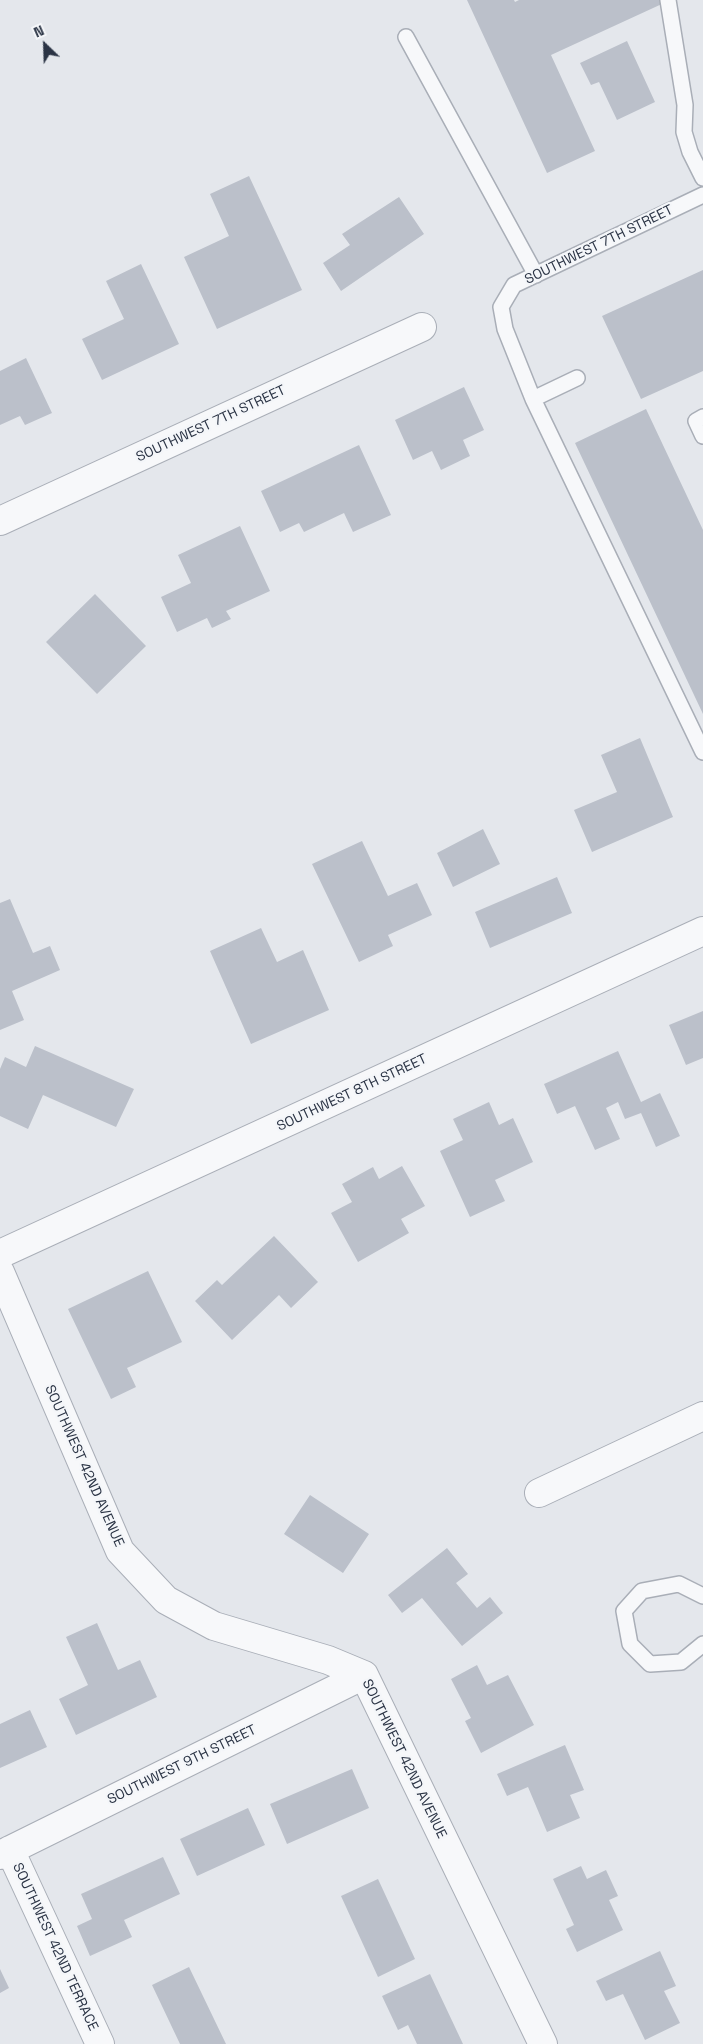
<!DOCTYPE html>
<style>
body{margin:0}
#map{position:relative;width:703px;height:2044px;overflow:hidden;background:#e4e7ec;font-family:"Space Grotesk",sans-serif}
canvas{display:block}
.north{position:absolute;left:20px;top:20px;width:50px;height:50px;-webkit-text-stroke:4px #f4f6f9;paint-order:stroke;rotate:336deg;font-size:14px;font-weight:700;line-height:20px;text-align:center;color:#2b3445}
.north::after{content:'';display:block;margin:auto;width:18px;height:22px;background:#2b3445;clip-path:polygon(50% 0,100% 100%,50% 72%,0 100%)}
</style>
<div id="map">
<canvas width="703" height="2044"></canvas>
<div class="north">N</div>
</div>
<script>
const ctx = document.querySelector('canvas').getContext('2d');
ctx.lineJoin = 'round';
function fill(path, color) { ctx.fillStyle = color; ctx.fill(path, 'evenodd'); }
const poly = rows => new Path2D(rows.map(r => 'M' + r).join(''));
function trace(path, color, width, dash) { ctx.strokeStyle = color; ctx.lineWidth = width; ctx.lineCap = dash ? 'butt' : 'round'; ctx.setLineDash(dash || []); ctx.stroke(path); }
function label(font, color, halo, rows, align = 'center') {
  ctx.font = font + ' "Space Grotesk",sans-serif'; ctx.lineWidth = 4.5; ctx.setLineDash([]); ctx.textBaseline = 'middle'; ctx.strokeStyle = halo; ctx.fillStyle = color; for (const [text, x, y, turn = 0] of rows) {
    ctx.save(); ctx.translate(x, y); ctx.rotate((+turn || 0) * Math.PI / 180); ctx.textAlign = isNaN(turn) ? turn : align; if (halo) ctx.strokeText(text, 0, 0); ctx.fillText(text, 0, 0); ctx.restore();
  }
}
const building = poly([
 [467,0,514,0,515,2,519,0,663,0,664,3,551,55,595,151,547,173],
 [627,41,655,102,617,120,599,82,591,85,580,63],
 [249,176,302,290,217,329,184,257,229,236,210,194],
 [399,197,424,234,341,291,323,263,350,245,342,234],
 [141,264,179,344,102,380,82,339,124,319,106,281],
 [703,270,703,371,641,399,602,316],
 [26,358,52,413,25,425,20,416,0,425,0,371],
 [464,387,484,430,463,440,470,456,441,470,432,451,413,460,395,420],
 [646,409,703,530,703,714,575,443],
 [359,445,391,515,353,532,344,513,304,532,299,523,280,532,261,491],
 [240,526,270,591,226,611,231,619,212,628,207,618,177,632,161,597,191,583,178,555],
 [95,594,146,646,97,694,46,642],
 [640,738,673,817,592,852,574,810,617,792,601,755],
 [483,829,500,864,453,887,437,853],
 [362,841,388,896,417,883,432,915,388,935,393,946,359,962,312,864],
 [557,877,572,913,490,948,475,912],
 [10,899,33,953,50,946,60,970,12,991,24,1020,0,1030,0,903],
 [261,928,277,962,303,950,329,1010,251,1044,210,951],
 [703,1011,703,1058,686,1065,669,1025],
 [35,1046,134,1089,116,1127,43,1095,28,1129,0,1116,0,1069,5,1057,26,1067],
 [618,1051,641,1102,660,1093,680,1136,656,1147,641,1113,625,1119,618,1102,606,1108,620,1139,595,1150,575,1106,557,1114,544,1084],
 [489,1102,499,1125,513,1118,533,1162,495,1180,505,1201,470,1217,440,1151,463,1140,453,1119],
 [402,1166,425,1206,401,1219,409,1233,358,1262,331,1213,352,1202,342,1184,373,1167,379,1179],
 [274,1236,318,1282,291,1308,279,1295,232,1340,195,1301,217,1280,222,1285],
 [148,1271,182,1342,127,1368,136,1387,111,1399,68,1309],
 [310,1495,369,1534,343,1573,284,1534],
 [447,1548,468,1574,456,1583,477,1608,490,1597,503,1613,462,1646,422,1598,402,1613,388,1595],
 [97,1623,118,1670,140,1660,157,1697,76,1735,59,1699,88,1685,66,1637],
 [477,1665,487,1685,508,1675,534,1725,481,1753,465,1721,471,1718,451,1679],
 [30,1710,47,1747,0,1768,0,1724],
 [565,1745,584,1790,570,1795,580,1818,547,1832,528,1787,507,1796,497,1774],
 [352,1769,369,1808,287,1844,270,1804],
 [248,1808,265,1845,197,1876,180,1839],
 [163,1857,180,1894,124,1920,132,1937,90,1956,77,1926,92,1919,81,1894],
 [581,1866,587,1879,606,1870,618,1896,609,1900,623,1930,577,1952,566,1929,574,1925,553,1879],
 [378,1879,415,1959,378,1977,341,1896],
 [660,1951,676,1986,664,1991,680,2023,645,2040,623,1994,606,2001,596,1981],
 [189,1967,226,2044,180,2044,152,1985],
 [0,1969,9,1988,0,1993],
 [430,1974,463,2044,417,2044,408,2025,398,2030,382,1996]
]);
const lane = poly([
 [668,0,685,105,684,132,690,152,703,178],
 [406,37,536,275],
 [577,378,533,399,505,329,501,307,514,285,703,195],
 [533,399,703,752],
 [703,417,696,421,703,436],
 [703,1596,679,1584,642,1591,624,1611,630,1644,650,1664,681,1662,703,1644]
]);
const street = poly([
 [0,521,422,327],
 [0,1254,703,931],
 [0,1272,120,1551,166,1600,214,1626,328,1660,364,1675,543,2044],
 [539,1493,703,1416],
 [10,1850,100,2044],
 [0,1855,364,1675]
]);
const streetNames = [
 ["SOUTHWEST 7TH STREET",599,245,-26],
 ["SOUTHWEST 7TH STREET",211,424,-25],
 ["SOUTHWEST 8TH STREET",352,1093,-25],
 ["SOUTHWEST 42ND AVENUE",84,1466,66],
 ["SOUTHWEST 42ND AVENUE",404,1759,64],
 ["SOUTHWEST 9TH STREET",182,1765,-26],
 ["SOUTHWEST 42ND TERRACE",55,1947,65]
];
fill(building, '#bbc0ca');
trace(lane, '#a9aeb7', 18);
trace(street, '#a9aeb7', 30);
trace(lane, '#f7f8fa', 15);
trace(street, '#f7f8fa', 28);
label('14px', '#2b3445', '#f4f6f9', streetNames);
</script>
